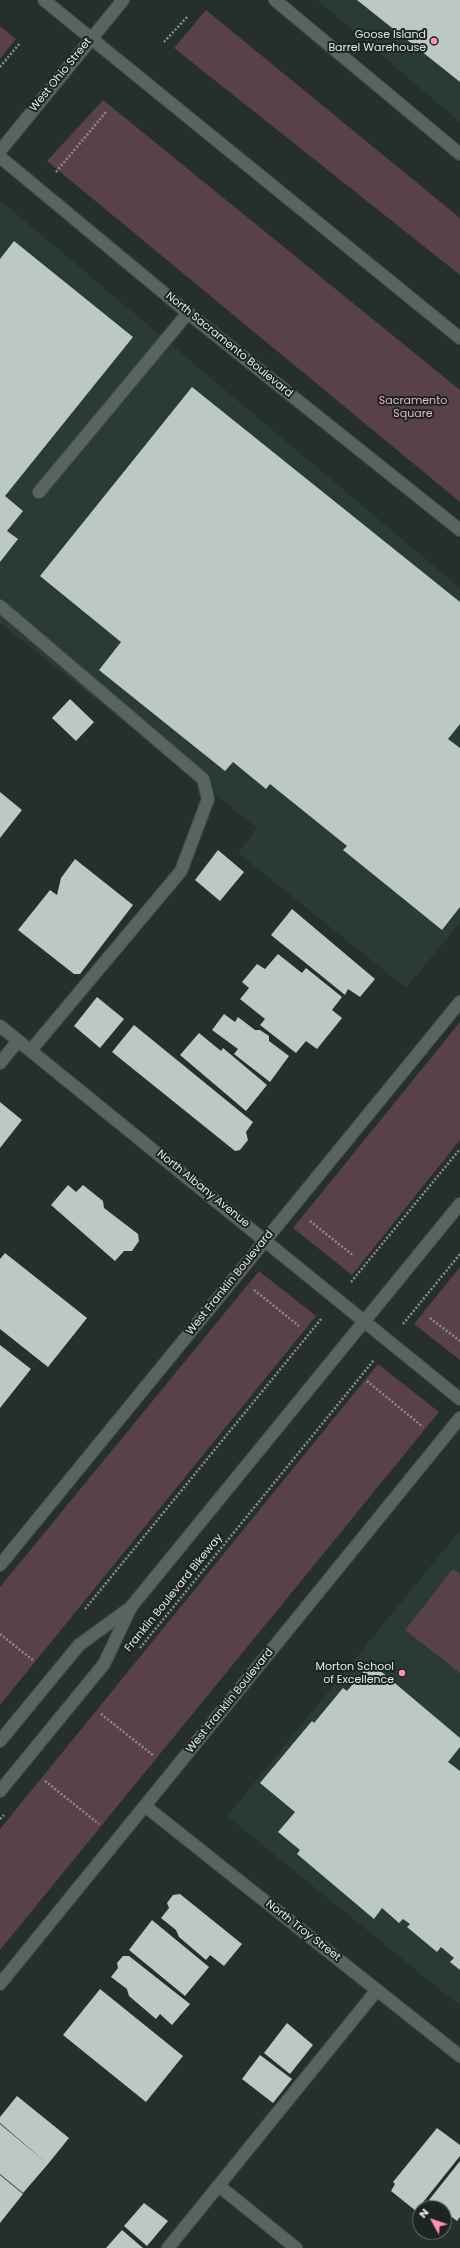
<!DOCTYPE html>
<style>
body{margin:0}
#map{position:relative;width:460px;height:2248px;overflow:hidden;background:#252f2b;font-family:Poppins,sans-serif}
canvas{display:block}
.north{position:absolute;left:412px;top:2200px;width:40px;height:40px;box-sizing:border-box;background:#1c2521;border:1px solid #6c7370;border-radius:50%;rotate:310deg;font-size:11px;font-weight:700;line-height:16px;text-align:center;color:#e3e9e6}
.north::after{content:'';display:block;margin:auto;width:14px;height:18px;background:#fe8ebb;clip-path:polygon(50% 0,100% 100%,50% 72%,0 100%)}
</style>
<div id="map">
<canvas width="460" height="2248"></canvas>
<div class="north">N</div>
</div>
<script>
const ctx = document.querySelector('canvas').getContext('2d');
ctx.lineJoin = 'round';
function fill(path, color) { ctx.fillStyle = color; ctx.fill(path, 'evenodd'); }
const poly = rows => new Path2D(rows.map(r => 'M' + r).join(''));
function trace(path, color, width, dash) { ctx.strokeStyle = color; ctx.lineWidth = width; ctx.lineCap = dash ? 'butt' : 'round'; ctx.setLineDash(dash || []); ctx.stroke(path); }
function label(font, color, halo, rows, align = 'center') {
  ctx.font = font + ' Poppins,sans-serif'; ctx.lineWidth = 4; ctx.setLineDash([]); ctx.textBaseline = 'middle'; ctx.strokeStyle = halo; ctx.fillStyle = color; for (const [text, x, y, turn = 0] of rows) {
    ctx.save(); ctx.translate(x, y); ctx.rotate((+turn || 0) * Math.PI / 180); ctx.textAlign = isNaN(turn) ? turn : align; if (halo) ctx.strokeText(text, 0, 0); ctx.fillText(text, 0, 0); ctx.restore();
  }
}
const built = poly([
 [317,0,460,0,460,122],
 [0,200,460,588,460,923,406,988,238,853,257,828,0,623],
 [460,1530,460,2006,227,1816]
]);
const green = poly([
 [206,10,460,218,460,275,174,48],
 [0,26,16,39,0,59],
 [103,100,460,390,460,502,47,161],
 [460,1022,460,1140,352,1275,293,1228],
 [460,1267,460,1360,414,1324],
 [259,1271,316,1316,0,1705,0,1587],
 [378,1364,439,1412,0,1950,0,1829],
 [453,1569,460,1574,460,1673,405,1630]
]);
const building = poly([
 [357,0,460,0,460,82],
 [14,241,133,337,5,496,23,511,7,531,18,539,0,562,0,259],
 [192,387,460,602,460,724,448,739,460,748,460,907,442,930,343,850,347,846,270,784,266,789,233,762,225,771,99,670,121,642,40,576],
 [70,699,94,722,76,741,52,718],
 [0,792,22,810,0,838],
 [218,850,244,872,220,901,195,880],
 [75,859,133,905,80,974,74,974,18,930,50,890,57,895,61,878],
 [292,909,375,979,360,997,348,989,345,995,271,935],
 [278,954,302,973,306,968,342,997,332,1010,342,1018,317,1049,306,1041,296,1053,260,1025,265,1019,240,999,249,988,242,982,257,964,265,969],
 [97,997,124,1019,100,1048,74,1026],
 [224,1014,235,1022,238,1017,255,1030,260,1030,269,1036,269,1041,289,1056,270,1082,234,1054,238,1049,212,1030],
 [134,1025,253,1122,246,1132,248,1140,240,1150,235,1151,112,1052],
 [199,1033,221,1051,223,1048,267,1085,246,1111,180,1055],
 [0,1102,22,1120,0,1148],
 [68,1185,76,1192,83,1185,103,1201,104,1208,138,1234,139,1241,132,1251,124,1251,115,1261,51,1205],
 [5,1253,87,1318,48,1367,0,1329,0,1259],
 [0,1345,31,1369,0,1408],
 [371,1663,460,1738,460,1747,448,1762,460,1771,460,1970,450,1962,454,1958,441,1947,437,1952,407,1927,410,1924,403,1919,399,1923,382,1908,374,1919,297,1854,300,1850,278,1832,295,1812,260,1783,312,1721,314,1723,343,1688,347,1691],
 [180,1894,242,1944,224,1966,210,1955,206,1960,179,1937,176,1930,161,1918,169,1908,167,1903,173,1895],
 [152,1920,209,1967,185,1996,129,1950],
 [123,1956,129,1956,190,2004,172,2025,160,2014,156,2019,129,1996,127,1989,111,1977,118,1968,117,1963],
 [100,1989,183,2056,146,2102,63,2035],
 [287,2023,313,2045,290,2074,264,2053],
 [260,2055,292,2079,273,2103,242,2079],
 [17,2096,69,2138,48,2164,0,2123,0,2117],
 [0,2124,48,2164,23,2193,0,2174],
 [437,2128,460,2145,460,2156,416,2211,391,2191,395,2184,393,2182],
 [460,2161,460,2217,457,2221,444,2211,444,2208,440,2208,429,2200],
 [0,2175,23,2194,0,2223],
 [144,2203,168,2221,147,2246,124,2226],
 [122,2230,143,2248,106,2248]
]);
const path = poly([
 [164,42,188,16],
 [0,67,20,43],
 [56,172,106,112],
 [310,1221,354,1256],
 [351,1282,460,1149],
 [254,1290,299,1326],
 [430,1318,460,1341],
 [403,1324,460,1254],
 [367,1381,423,1427],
 [85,1609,322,1318],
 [0,1634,34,1661],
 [140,1648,374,1360],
 [101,1714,154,1756],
 [45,1781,99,1824],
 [0,1819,4,1815]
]);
const service = poly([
 [39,492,188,313],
 [0,606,203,779,208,799,181,871,31,1050],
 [0,1063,18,1041],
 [219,2186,296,2248],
 [168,2248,377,1990]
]);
const minor = poly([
 [275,0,460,154],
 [0,151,123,0],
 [0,157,188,313,460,530],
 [0,1026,460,1399],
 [0,1565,460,1002],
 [145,1806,460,2056],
 [0,1984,460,1418]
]);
const tertiary = poly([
 [44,0,460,338],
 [0,1741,79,1645,130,1608],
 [0,1791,104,1664,131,1607,460,1204]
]);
const markers = [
 [434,41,4,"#fe8ebb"],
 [402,1673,4,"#fe8ebb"]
];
const poiNames = [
 ["Goose Island",426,35],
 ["Barrel Warehouse",426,48],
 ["Morton School",394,1667],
 ["of Excellence",394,1680]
];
const streetNames = [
 ["West Ohio Street",61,75,-51],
 ["North Sacramento Boulevard",229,345,39],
 ["North Albany Avenue",203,1189,39],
 ["West Franklin Boulevard",230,1283,-51],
 ["Franklin Boulevard Bikeway",174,1593,-51],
 ["West Franklin Boulevard",230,1701,-51],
 ["North Troy Street",303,1931,38]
];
const parkNames = [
 ["Sacramento",413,401],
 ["Square",413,414]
];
fill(built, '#2a3a34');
fill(green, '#584149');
fill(building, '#bcc8c3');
trace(service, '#454e4a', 14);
trace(minor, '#454e4a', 14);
trace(tertiary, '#454e4a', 14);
trace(path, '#878f8c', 2.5, [2, 2]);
trace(service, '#59635f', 12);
trace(minor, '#59635f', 12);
trace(tertiary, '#59635f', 12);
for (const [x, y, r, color] of markers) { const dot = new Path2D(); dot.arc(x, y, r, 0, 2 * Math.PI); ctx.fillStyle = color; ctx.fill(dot); trace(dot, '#1c2521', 1.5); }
label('11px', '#e3e9e6', '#1c2521', poiNames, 'right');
label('11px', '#e3e9e6', '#1c2521', streetNames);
label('11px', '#eaafc4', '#1c2521', parkNames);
</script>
